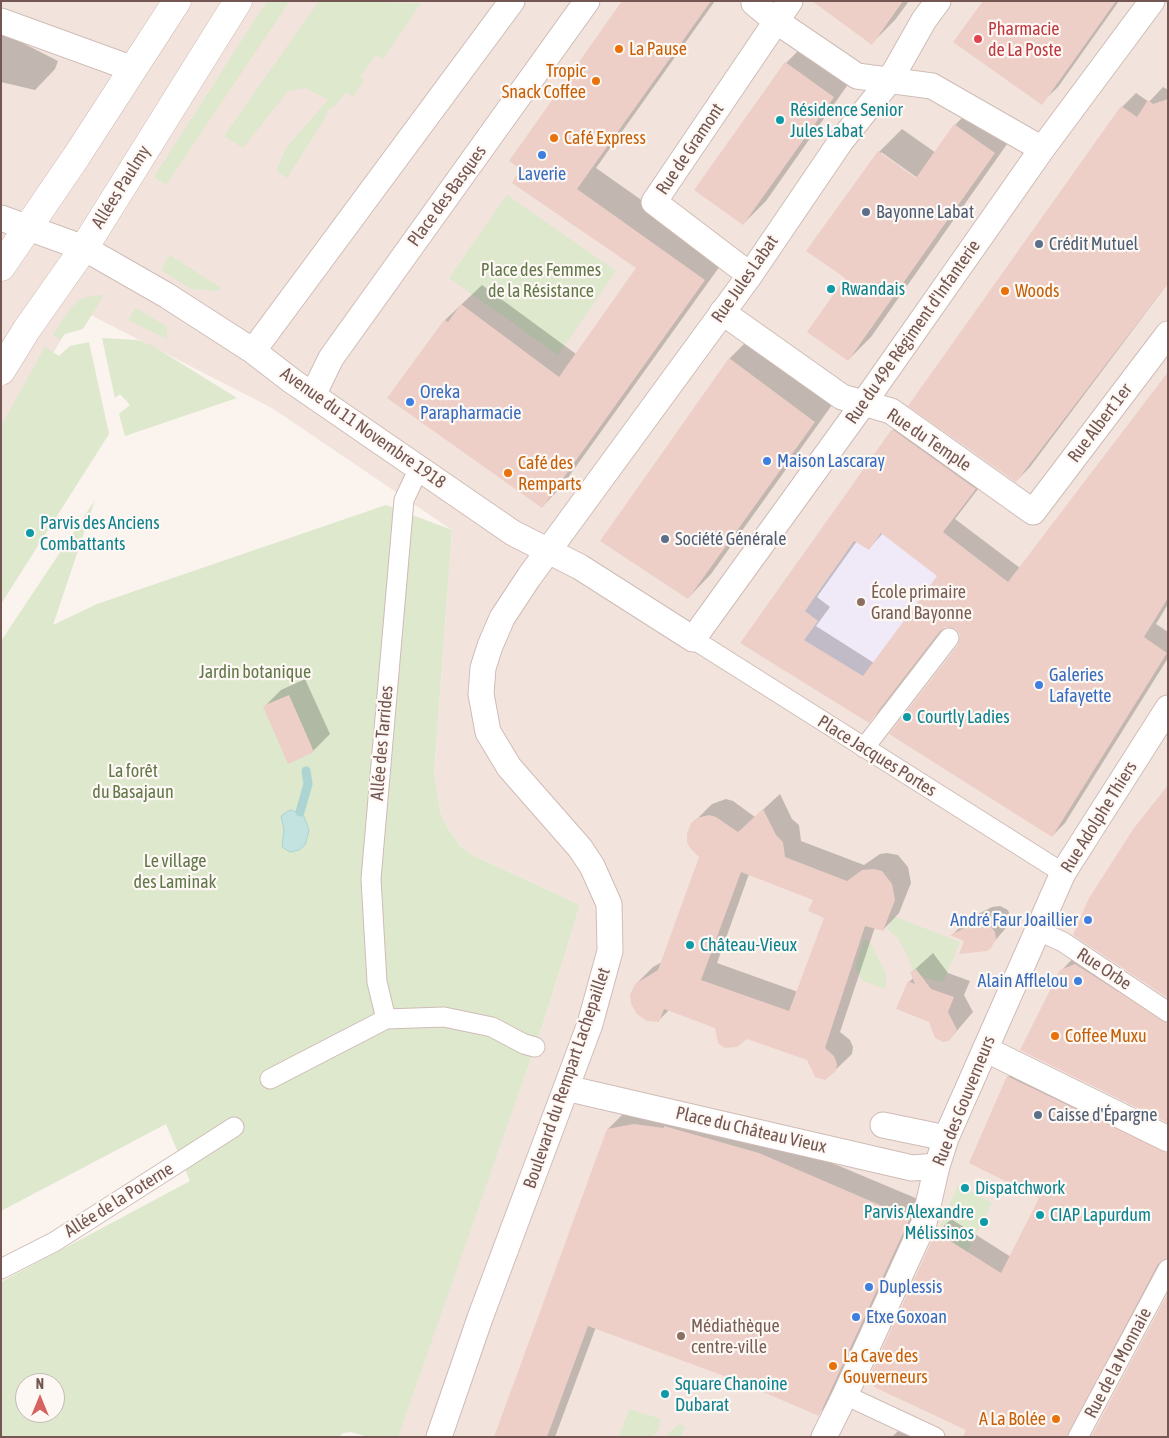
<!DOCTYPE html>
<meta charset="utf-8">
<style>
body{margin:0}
#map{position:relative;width:1169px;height:1438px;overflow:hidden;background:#fbf3ee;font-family:"Asap Condensed",sans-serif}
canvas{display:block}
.frame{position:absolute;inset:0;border:2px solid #745752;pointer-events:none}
.north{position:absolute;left:15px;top:1373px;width:50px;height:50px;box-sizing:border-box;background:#fef8f4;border:1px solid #c7b8b3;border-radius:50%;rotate:0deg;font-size:14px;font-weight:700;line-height:20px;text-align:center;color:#745752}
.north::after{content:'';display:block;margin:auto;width:18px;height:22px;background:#d66462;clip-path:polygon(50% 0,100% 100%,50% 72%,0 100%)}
</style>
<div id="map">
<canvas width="1169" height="1438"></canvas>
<div class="frame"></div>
<div class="north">N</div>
</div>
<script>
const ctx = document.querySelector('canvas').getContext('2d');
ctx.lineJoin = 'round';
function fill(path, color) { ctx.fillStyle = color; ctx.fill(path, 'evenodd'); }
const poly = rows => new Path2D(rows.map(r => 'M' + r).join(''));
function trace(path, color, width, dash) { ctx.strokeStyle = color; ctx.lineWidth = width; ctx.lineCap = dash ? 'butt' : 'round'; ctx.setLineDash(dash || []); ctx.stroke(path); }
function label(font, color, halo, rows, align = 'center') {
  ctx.font = font + ' "Asap Condensed",sans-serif'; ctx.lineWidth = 4.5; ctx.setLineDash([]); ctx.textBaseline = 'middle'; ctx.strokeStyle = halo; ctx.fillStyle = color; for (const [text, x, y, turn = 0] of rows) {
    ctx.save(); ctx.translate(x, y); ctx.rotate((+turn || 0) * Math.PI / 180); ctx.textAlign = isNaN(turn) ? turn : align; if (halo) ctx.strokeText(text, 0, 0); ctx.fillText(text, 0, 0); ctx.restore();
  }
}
const residential = poly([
 [1,1,1168,1,1168,1437,397,1437,543,1024,580,905,474,856,461,847,447,827,441,814,434,774,452,530,272,408,79,309,1,442]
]);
const education = poly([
 [862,471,982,562,865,720,740,643]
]);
const green = poly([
 [267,1,290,1,166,185,154,177],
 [319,1,421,3,383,59,376,55,360,77,364,80,353,97,346,92,335,106,328,110,324,120,287,178,276,171,286,148,328,100,306,88,288,91,243,148,224,136],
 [507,195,616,271,558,355,449,278],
 [170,255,221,288,217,291,191,289,161,270],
 [104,295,83,329,65,334,60,340,53,335,69,310,79,300,90,296],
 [136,308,167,327,167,339,128,320],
 [102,338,138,340,153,346,237,398,125,436,119,414,130,405,120,394,115,398],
 [89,342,109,434,1,604,1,426,45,347,59,356,70,346],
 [95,500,53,625,97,604,386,505,452,530,434,774,441,814,447,827,461,847,474,856,580,905,543,1024,398,1437,368,1437,351,1432,343,1433,339,1437,1,1437,1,1282,190,1181,166,1124,1,1211,1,641],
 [25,1383,55,1383,55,1413,25,1413],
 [893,916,960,942,943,982,926,978,913,971,909,959,898,938,887,929],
 [864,939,870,942,887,976,885,989,863,981,855,968],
 [958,1185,992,1203,967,1252,937,1233],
 [629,1409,661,1419,658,1431,651,1437,619,1437],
 [679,1424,685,1426,681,1437,665,1437]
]);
const water = poly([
 [290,810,303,814,309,830,305,845,299,850,290,852,282,847,284,829,281,816,290,810]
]);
const shadow = poly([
 [624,1,715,1,596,168,725,259,562,486,542,507,445,320,482,285,576,354,637,268,513,183],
 [831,1,909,1,895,20,872,43],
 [984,1,1119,1,1058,87,1041,103],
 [1,32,58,61,55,69,35,90,1,82],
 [809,40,856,73,766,201,743,224,786,63],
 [1163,87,1168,90,1168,283,1030,467,1016,481,1122,107,1136,93,1149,102],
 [978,102,1017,130,871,337,848,360,847,278,879,152,902,129,936,153,955,125],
 [881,152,922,181,921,183,881,155],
 [753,335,837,398,711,574,688,598,602,541,730,358],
 [1168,374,1168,604,1156,624,1168,632,1168,658,1065,823,1052,836,959,645,961,634,956,628,945,626,882,708,869,721,742,642,893,430,906,417,988,476,955,519,1020,568],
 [883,533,939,575,874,663,816,626,830,607,817,597,857,541,869,549],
 [305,679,330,734,313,751,264,707,281,690],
 [780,794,792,819,799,825,801,841,864,865,880,854,887,853,898,855,908,867,911,883,899,913,883,930,875,927,840,1032,850,1040,853,1047,852,1054,830,1075,808,1059,669,1010,658,1021,636,984,653,967,662,962,701,857,695,821,712,804,726,799,733,801,755,817],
 [749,874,814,899,826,917,798,992,717,963],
 [1000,906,1008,910,1012,921,987,950,952,935,968,919,992,907],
 [933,953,948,973,970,981,964,995,973,1012,949,1040,930,1021,909,982,914,977,912,972],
 [1075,956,1168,1002,1168,1121,1061,971],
 [1023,1063,1168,1134,1168,1258,1119,1347,1106,1359,937,1233,951,1219,1011,1257,1041,1198,1008,1077],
 [623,1114,775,1139,925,1202,834,1399,818,1414,735,1379,596,1327,555,1437,495,1437,608,1129],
 [898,1431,911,1437,892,1437]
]);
const stream = poly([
 [300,812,308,784,306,771]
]);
const building = poly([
 [622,1,711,1,577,189,705,280,542,508,387,398,444,320,448,322,461,304,559,377,636,268,512,183,520,169,509,161],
 [812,1,903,1,872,45],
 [983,1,1116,1,1042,105,953,42],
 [785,62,834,97,743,225,694,190],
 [1168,99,1168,283,1016,482,908,406,1121,106,1137,117,1148,100,1153,104],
 [954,124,995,153,848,361,807,332,845,278,806,251,878,151,916,178],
 [729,358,815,422,688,599,600,541],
 [1168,372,1168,598,1144,637,1167,653,1052,837,889,734,958,645,960,634,955,629,945,627,940,631,869,723,740,643,892,429,976,489,943,532,1008,582],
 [881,533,937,576,863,676,804,640,818,621,805,611,854,541,869,550],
 [289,695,314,752,288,764,263,706],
 [1168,785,1168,998,1073,935,1089,898,1134,828],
 [763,809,776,835,783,842,785,857,847,881,862,870,874,869,882,871,892,884,895,900,883,931,865,926,825,1048,834,1056,837,1064,836,1071,825,1080,815,1077,807,1060,747,1039,737,1047,725,1048,718,1043,715,1028,664,1009,659,1022,647,1021,637,1014,631,1004,630,995,635,984,658,970,699,857,690,848,687,842,687,834,691,823,697,818,709,815,716,817,738,832],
 [741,872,813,900,808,911,824,918,789,1011,701,980],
 [983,922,989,924,995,932,996,939,991,948,987,951,959,954,964,941,950,935,975,923],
 [1075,964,1168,1023,1168,1123,1020,1050,1060,970],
 [916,969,931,989,954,997,948,1012,957,1030,949,1041,943,1042,935,1038,929,1022,896,1009,908,981,915,984,910,972],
 [1007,1076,1168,1153,1168,1258,1158,1264,1067,1437,963,1437,966,1430,874,1387,870,1375,936,1232,1001,1273,1039,1198,969,1163],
 [634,1124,664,1128,664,1126,759,1153,910,1218,819,1416,735,1380,588,1326,547,1437,494,1437,607,1129],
 [1168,1293,1168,1437,1091,1437]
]);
const pedestrian = poly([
 [693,639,1063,873],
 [864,748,949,638],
 [1037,930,1063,942,1168,1012],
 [386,1019,377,982,371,879,404,500,419,468],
 [270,1079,386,1019,444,1017,492,1027,524,1044,535,1047],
 [1,1269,54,1242,234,1127],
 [845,1395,935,1437],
 [1078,1437,1168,1269]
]);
const minor = poly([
 [754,3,776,21,857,76,932,86,1042,149],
 [1,21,133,69],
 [1,218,84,248,166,295,253,351,292,381,513,533,580,567,693,639,863,404,1042,149,1152,1],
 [750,275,654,202,790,1],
 [722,312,842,397,891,411,1033,512,1168,334],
 [253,351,512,1],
 [313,395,331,358,587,1],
 [985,1049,1168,1139],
 [566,1088,912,1168,937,1166],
 [883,1125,946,1138],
 [439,1437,480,1318,590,1024,610,951,609,904,592,866,580,848,509,767,488,732,481,694,483,668,490,646,502,618,529,577,750,275,841,141,890,80,924,20,938,1],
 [824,1437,845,1395,924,1223,937,1166,946,1138,1063,873,1168,708]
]);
const secondary = poly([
 [1,267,76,157,177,1],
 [1,371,27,329,84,248,238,1]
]);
const markers = [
 [978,39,5,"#e0444e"],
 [619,49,5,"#e8710a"],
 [596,81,5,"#e8710a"],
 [780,120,5,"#0f9aa8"],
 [554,138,5,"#e8710a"],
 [542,155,5,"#3f7fe0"],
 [866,212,5,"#5c6f8a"],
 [1039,244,5,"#5c6f8a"],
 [831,289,5,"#0f9aa8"],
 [1005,291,5,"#e8710a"],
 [410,402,5,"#3f7fe0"],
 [767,461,5,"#3f7fe0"],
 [508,473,5,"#e8710a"],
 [30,533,5,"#0f9aa8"],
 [665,539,5,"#5c6f8a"],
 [861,602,5,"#8d6e63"],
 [1039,685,5,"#3f7fe0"],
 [907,717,5,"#0f9aa8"],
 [1088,920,5,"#3f7fe0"],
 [690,945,5,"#0f9aa8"],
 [1078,981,5,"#3f7fe0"],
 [1055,1036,5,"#e8710a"],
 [1038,1115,5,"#5c6f8a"],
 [965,1188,5,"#0f9aa8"],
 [1040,1215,5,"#0f9aa8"],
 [984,1222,5,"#0f9aa8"],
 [869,1287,5,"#3f7fe0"],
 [856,1317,5,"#3f7fe0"],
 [681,1336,5,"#8d6e63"],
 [833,1366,5,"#e8710a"],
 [665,1394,5,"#0f9aa8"],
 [1056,1419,5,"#e8710a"]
];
const healthNames = [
 ["Pharmacie",988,29],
 ["de La Poste",988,50]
];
const foodNames = [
 ["La Pause",629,49],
 ["Tropic",586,71,"right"],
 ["Snack Coffee",586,92,"right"],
 ["Café Express",564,138],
 ["Woods",1015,291],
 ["Café des",518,463],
 ["Remparts",518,484],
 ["Coffee Muxu",1065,1036],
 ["La Cave des",843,1356],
 ["Gouverneurs",843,1377],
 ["A La Bolée",1046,1419,"right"]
];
const cultureNames = [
 ["Résidence Senior",790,110],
 ["Jules Labat",790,131],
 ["Rwandais",841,289],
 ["Parvis des Anciens",40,523],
 ["Combattants",40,544],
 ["Courtly Ladies",917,717],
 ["Château-Vieux",700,945],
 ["Dispatchwork",975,1188],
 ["Parvis Alexandre",974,1212,"right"],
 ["Mélissinos",974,1233,"right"],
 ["CIAP Lapurdum",1050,1215],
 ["Square Chanoine",675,1384],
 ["Dubarat",675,1405]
];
const streetNames = [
 ["Rue de Gramont",690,149,-56],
 ["Allées Paulmy",121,187,-58],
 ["Place des Basques",447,196,-54],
 ["Rue Jules Labat",745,279,-55],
 ["Rue du 49e Régiment d'Infanterie",913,332,-55],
 ["Rue Albert 1er",1100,423,-53],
 ["Avenue du 11 Novembre 1918",363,428,35],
 ["Rue du Temple",929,440,34],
 ["Allée des Tarrides",382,743,-85],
 ["Place Jacques Portes",877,756,32],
 ["Rue Adolphe Thiers",1099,817,-58],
 ["Rue Orbe",1104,969,33],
 ["Boulevard du Rempart Lachepaillet",567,1078,-71],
 ["Rue des Gouverneurs",964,1101,-68],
 ["Place du Château Vieux",751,1130,13],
 ["Allée de la Poterne",119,1200,-32],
 ["Rue de la Monnaie",1118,1363,-62]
];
const shopNames = [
 ["Laverie",542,174,"center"],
 ["Oreka",420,392],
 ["Parapharmacie",420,413],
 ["Maison Lascaray",777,461],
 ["Galeries",1049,675],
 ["Lafayette",1049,696],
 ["André Faur Joaillier",1078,920,"right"],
 ["Alain Afflelou",1068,981,"right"],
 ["Duplessis",879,1287],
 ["Etxe Goxoan",866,1317]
];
const serviceNames = [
 ["Bayonne Labat",876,212],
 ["Crédit Mutuel",1049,244],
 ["Société Générale",675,539],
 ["Caisse d'Épargne",1048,1115]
];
const parkNames = [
 ["Place des Femmes",541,270],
 ["de la Résistance",541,291],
 ["Jardin botanique",255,672],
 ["La forêt",133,771],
 ["du Basajaun",133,792],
 ["Le village",175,861],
 ["des Laminak",175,882]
];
const educationNames = [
 ["École primaire",871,592],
 ["Grand Bayonne",871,613],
 ["Médiathèque",691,1326],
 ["centre-ville",691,1347]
];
fill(residential, '#f2e4dd');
fill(education, '#f0eaf8');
fill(green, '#dde8cd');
fill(water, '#c3e3e1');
trace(water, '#abd4d2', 1);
fill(shadow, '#0003');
trace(stream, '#abd4d2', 9);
fill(building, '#edcfc8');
trace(pedestrian, '#cfbcb6', 21);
trace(minor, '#cfbcb6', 27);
trace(secondary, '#d1bbb4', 29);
trace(pedestrian, '#fff', 19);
trace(minor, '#fff', 25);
trace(secondary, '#fff', 28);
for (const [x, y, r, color] of markers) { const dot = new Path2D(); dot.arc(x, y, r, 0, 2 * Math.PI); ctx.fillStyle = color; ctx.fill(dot); trace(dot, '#fef8f4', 2); }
label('18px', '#be3a42', '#fef8f4', healthNames, 'left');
label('18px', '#c56008', '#fef8f4', foodNames, 'left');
label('18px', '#0d838f', '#fef8f4', cultureNames, 'left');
label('18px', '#745752', '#fef8f4', streetNames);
label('18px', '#366cbe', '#fef8f4', shopNames, 'left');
label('18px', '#4e5e75', '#fef8f4', serviceNames, 'left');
label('18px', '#62784b', '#fef8f4', parkNames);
label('18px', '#785e54', '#fef8f4', educationNames, 'left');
</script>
